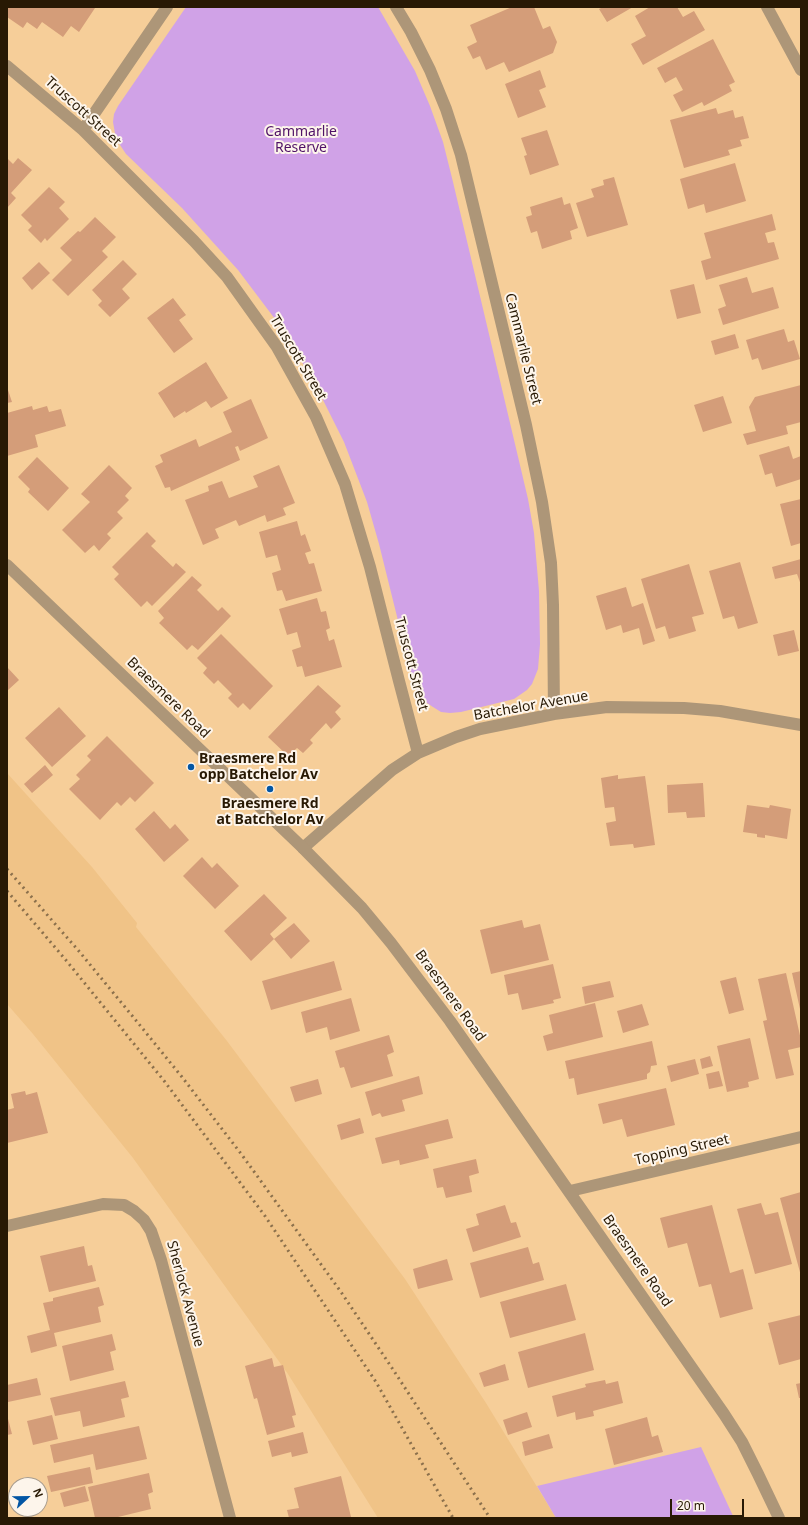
<!DOCTYPE html>
<style>
body{margin:0}
#map{position:relative;width:808px;height:1525px;overflow:hidden;background:#f6ce99;font-family:"Noto Sans",sans-serif}
canvas{display:block}
.frame{position:absolute;inset:0;border:8px solid #281904;pointer-events:none}
.north{position:absolute;left:8px;top:1477px;width:40px;height:40px;box-sizing:border-box;background:#fdf5eb;border:1px solid #a89d8f;border-radius:50%;rotate:68deg;font-size:11px;font-weight:700;line-height:16px;text-align:center;color:#281904}
.north::after{content:'';display:block;margin:auto;width:14px;height:18px;background:#0356a4;clip-path:polygon(50% 0,100% 100%,50% 72%,0 100%)}
.scale{position:absolute;left:670px;top:1499px;width:74px;height:18px;box-sizing:border-box;border:2px solid #281904;border-top:0;padding-left:5px;font-size:12px;line-height:14px;white-space:nowrap;color:#281904;-webkit-text-stroke:3px #fdf5eb;paint-order:stroke}
</style>
<div id="map">
<canvas width="808" height="1525"></canvas>
<div class="frame"></div>
<div class="north">N</div>
<div class="scale">20 m</div>
</div>
<script>
const ctx = document.querySelector('canvas').getContext('2d');
ctx.lineJoin = 'round';
function fill(path, color) { ctx.fillStyle = color; ctx.fill(path, 'evenodd'); }
const poly = rows => new Path2D(rows.map(r => 'M' + r).join(''));
function trace(path, color, width, dash) { ctx.strokeStyle = color; ctx.lineWidth = width; ctx.lineCap = dash ? 'butt' : 'round'; ctx.setLineDash(dash || []); ctx.stroke(path); }
function label(font, color, halo, rows, align = 'center') {
  ctx.font = font + ' "Noto Sans",sans-serif'; ctx.lineWidth = 4; ctx.setLineDash([]); ctx.textBaseline = 'middle'; ctx.strokeStyle = halo; ctx.fillStyle = color; for (const [text, x, y, turn = 0] of rows) {
    ctx.save(); ctx.translate(x, y); ctx.rotate((+turn || 0) * Math.PI / 180); ctx.textAlign = isNaN(turn) ? turn : align; if (halo) ctx.strokeText(text, 0, 0); ctx.fillText(text, 0, 0); ctx.restore();
  }
}
const built = poly([
 [7,773,92,867,137,923,136,927,227,1041,405,1279,486,1403,556,1518,378,1518,288,1374,133,1158,33,1034,7,1004]
]);
const green = poly([
 [186,7,378,7,415,71,430,106,443,142,453,182,528,499,534,533,539,591,540,644,538,669,532,684,527,690,514,699,461,712,450,713,441,712,433,707,424,701,418,694,414,685,379,544,367,502,344,442,313,380,278,323,238,270,182,208,126,154,116,139,113,122,114,114,118,106],
 [701,1447,734,1518,556,1518,537,1486]
]);
const building = poly([
 [7,7,94,7,95,8,79,32,71,26,63,37,42,22,37,29,27,22,23,28,7,17],
 [512,7,534,7,543,29,550,26,557,42,553,53,509,72,504,62,486,70,480,56,473,59,467,47,477,42,470,25],
 [603,7,633,7,607,22,599,9],
 [650,7,677,7,683,17,694,11,705,30,643,65,631,44,646,36,635,16],
 [713,39,735,82,729,85,732,91,704,106,702,102,682,112,673,95,683,90,676,77,665,83,657,68],
 [540,70,546,87,539,90,546,107,518,118,505,84],
 [716,108,718,114,733,110,735,118,743,116,749,138,740,140,742,146,728,150,730,155,684,168,670,120],
 [547,130,559,165,530,175,524,156,527,155,521,138],
 [7,158,13,164,18,158,32,170,11,193,16,198,7,208],
 [735,163,746,201,706,213,704,204,688,209,680,179],
 [614,177,628,225,587,237,576,203,594,197,591,189,604,185,603,180],
 [49,187,65,202,59,208,69,219,47,241,45,238,41,243,28,230,32,226,21,215],
 [562,197,564,205,570,203,578,228,570,231,572,239,542,249,537,231,531,233,526,217,532,215,530,207],
 [772,214,776,230,765,233,768,243,774,242,779,259,706,280,701,261,711,258,704,233],
 [95,217,116,237,102,251,108,257,68,296,52,280,72,260,60,248,78,231,80,232],
 [123,260,137,274,122,289,130,298,110,317,98,305,102,301,92,290],
 [39,262,50,273,32,290,22,278],
 [747,277,752,293,773,287,779,308,723,325,718,309,726,306,719,285],
 [694,284,701,313,677,319,670,290],
 [173,298,186,315,179,320,193,339,174,353,147,318],
 [784,329,788,342,794,340,800,359,762,370,758,358,752,360,746,340],
 [735,334,739,348,715,355,711,341],
 [206,362,228,398,211,408,206,401,186,413,185,411,174,418,158,393],
 [801,385,801,422,786,426,788,434,747,445,743,434,756,431,749,407,755,397],
 [7,387,12,402,7,403],
 [723,396,732,423,703,432,694,405],
 [251,399,268,438,240,451,238,446,235,447,240,460,171,491,170,487,165,488,155,466,163,462,160,455,196,439,199,447,232,432,223,412],
 [32,406,33,410,47,406,49,412,61,409,66,426,35,435,38,447,7,456,7,413],
 [789,446,793,459,801,456,801,479,776,487,772,473,765,475,759,455],
 [37,457,69,488,48,511,28,492,30,489,18,477],
 [109,465,132,488,125,496,129,500,117,512,123,518,107,534,111,538,99,551,94,545,85,553,62,530,90,502,81,494],
 [279,465,295,503,283,508,286,515,267,522,265,515,239,526,236,520,215,529,219,538,203,545,185,500,209,491,208,486,222,481,229,498,258,487,253,476],
 [801,499,801,543,791,546,780,504],
 [297,521,301,536,305,534,311,551,305,553,309,564,314,563,322,591,286,601,282,590,277,591,272,573,281,570,277,555,266,558,259,532],
 [147,532,156,541,151,546,173,567,176,563,186,572,152,606,147,601,141,607,114,579,119,574,112,567],
 [801,559,801,585,797,574,775,579,772,567],
 [740,562,758,623,738,629,734,616,723,619,709,571],
 [689,564,704,614,692,617,696,631,669,639,665,626,656,629,641,579],
 [192,576,202,585,197,590,218,611,222,607,231,616,198,650,192,645,187,650,159,623,164,618,158,611],
 [626,587,632,607,643,603,655,641,643,645,639,628,623,633,621,625,606,630,596,596],
 [317,598,321,612,326,611,330,628,326,630,329,641,334,639,342,667,305,677,302,666,297,667,292,650,301,647,297,632,287,635,279,609],
 [794,630,799,651,778,656,773,635],
 [221,634,273,686,250,710,243,703,238,708,228,698,232,694,218,680,214,684,203,673,207,668,197,658],
 [7,667,19,680,7,691],
 [318,685,341,706,335,712,341,719,331,729,326,723,310,740,313,743,303,753,297,748,288,756,268,737],
 [59,707,86,736,52,767,25,738],
 [107,736,154,783,135,802,130,797,121,806,117,802,100,820,69,789,80,779,76,775,91,760,87,756],
 [45,765,53,775,32,793,24,784],
 [618,775,618,779,645,776,655,845,634,848,633,844,610,846,606,823,616,821,614,807,605,808,601,778],
 [703,783,705,817,687,818,686,812,668,813,667,785],
 [747,805,769,808,770,805,791,809,787,839,765,835,765,838,757,837,757,834,743,832],
 [154,811,170,829,175,824,189,840,164,862,135,829],
 [202,857,212,868,217,863,239,886,215,909,183,876],
 [264,894,287,918,270,934,274,939,251,961,224,931],
 [522,920,524,928,540,924,549,960,491,974,480,930],
 [294,923,310,941,291,959,274,939],
 [334,961,342,990,271,1010,262,981],
 [553,964,561,998,553,1000,554,1003,522,1010,518,993,508,995,504,975],
 [801,971,801,1009,800,1009,792,973],
 [786,973,801,1040,801,1047,788,1050,794,1075,776,1079,763,1021,767,1020,758,979],
 [736,977,744,1010,729,1014,720,981],
 [610,981,614,997,585,1004,582,987],
 [351,998,360,1031,330,1040,327,1027,306,1033,301,1012],
 [595,1003,603,1037,547,1051,543,1036,553,1033,549,1015],
 [642,1004,649,1025,623,1033,617,1011],
 [389,1035,394,1052,387,1055,393,1076,351,1088,344,1067,340,1068,335,1051],
 [750,1038,759,1079,748,1082,749,1087,727,1092,717,1046],
 [652,1041,657,1065,651,1066,650,1072,647,1074,647,1079,577,1095,574,1078,569,1079,565,1061],
 [710,1056,713,1066,702,1069,700,1059],
 [695,1059,699,1074,671,1082,667,1066],
 [719,1071,723,1086,709,1089,706,1074],
 [419,1076,423,1094,402,1100,405,1111,382,1117,380,1113,372,1116,365,1092],
 [318,1079,322,1094,295,1102,290,1087],
 [666,1088,675,1125,627,1137,622,1119,603,1124,598,1104],
 [25,1091,26,1095,37,1092,48,1133,7,1143,7,1110,14,1108,11,1094],
 [360,1118,364,1133,341,1140,337,1125],
 [448,1119,453,1138,425,1145,429,1158,400,1165,399,1160,382,1164,375,1138],
 [476,1159,479,1173,469,1176,472,1192,446,1198,443,1187,437,1188,433,1169],
 [801,1192,801,1276,780,1198],
 [761,1203,765,1215,778,1212,792,1264,755,1274,737,1209],
 [505,1205,511,1223,516,1222,521,1237,473,1252,466,1229,479,1225,476,1214],
 [712,1205,730,1273,743,1269,753,1309,720,1318,711,1284,699,1287,687,1243,668,1248,660,1218],
 [84,1246,88,1266,92,1265,96,1281,49,1292,40,1256],
 [528,1247,533,1264,539,1262,544,1280,480,1298,470,1263],
 [447,1259,453,1280,418,1289,413,1269],
 [566,1284,576,1320,510,1338,500,1302],
 [99,1287,104,1305,98,1307,101,1322,54,1333,57,1346,31,1353,27,1336,50,1330,43,1303,53,1301,53,1298],
 [801,1315,801,1359,779,1365,768,1323],
 [585,1333,594,1370,528,1388,518,1352],
 [112,1334,116,1350,110,1352,114,1370,70,1381,62,1346],
 [272,1358,274,1367,283,1365,296,1415,292,1416,295,1427,267,1435,257,1398,254,1399,245,1366],
 [505,1364,509,1380,484,1387,479,1373],
 [37,1378,41,1395,8,1402,7,1385],
 [605,1380,606,1384,618,1381,623,1403,593,1411,594,1416,576,1420,575,1412,557,1417,552,1396,586,1387,585,1384],
 [125,1381,129,1397,121,1399,125,1417,83,1427,80,1411,55,1416,50,1398],
 [801,1383,801,1398,799,1398,796,1384],
 [527,1412,532,1427,508,1435,503,1420],
 [7,1415,12,1434,7,1435],
 [52,1415,58,1439,33,1445,27,1421],
 [647,1417,652,1437,658,1435,663,1452,614,1465,605,1429],
 [139,1426,147,1459,96,1470,93,1454,54,1463,50,1445],
 [303,1432,308,1453,292,1457,291,1452,272,1457,268,1441],
 [549,1434,553,1448,525,1456,522,1442],
 [90,1467,93,1483,51,1492,47,1476],
 [149,1473,153,1492,148,1494,151,1509,114,1518,95,1518,88,1487],
 [341,1476,351,1517,289,1518,287,1510,299,1508,294,1488],
 [85,1486,89,1501,64,1507,60,1493]
]);
const minor = poly([
 [396,7,411,32,430,70,446,109,461,155,526,425,542,502,551,563,553,605,554,714],
 [767,7,801,70],
 [7,66,83,130,194,241,227,277,277,347,316,417,345,484,370,567,399,681,418,753],
 [83,130,167,7],
 [303,848,392,770,418,753,456,737,480,729,554,714,607,707,684,708,720,711,801,725],
 [570,1191,801,1137],
 [7,1226,103,1204,124,1205,134,1211,144,1220,151,1231,161,1260,230,1518]
]);
const tertiary = poly([
 [7,565,303,848,362,908,391,943,450,1021,724,1414,742,1442,758,1474,779,1518]
]);
const rail = poly([
 [7,869,78,950,134,1018,182,1077,242,1155,341,1292,392,1368,490,1518],
 [7,891,65,959,165,1082,265,1216,376,1382,453,1518]
]);
const markers = [
 [191,767,4,"#0356a4"],
 [270,789,4,"#0356a4"]
];
const streetNames = [
 ["Truscott Street",83,112,42],
 ["Cammarlie Street",523,349,76],
 ["Truscott Street",298,358,59],
 ["Truscott Street",411,664,75],
 ["Braesmere Road",168,698,44],
 ["Batchelor Avenue",531,706,-10],
 ["Braesmere Road",450,996,54],
 ["Topping Street",682,1150,-13],
 ["Braesmere Road",637,1261,55],
 ["Sherlock Avenue",185,1294,75]
];
const parkNames = [
 ["Cammarlie",301,132],
 ["Reserve",301,148]
];
const poiNames = [
 ["Braesmere Rd",199,759],
 ["opp Batchelor Av",199,775],
 ["Braesmere Rd",270,804,"center"],
 ["at Batchelor Av",270,820,"center"]
];
fill(built, '#f0c387');
fill(green, '#d0a2e7');
fill(building, '#d49d79');
trace(minor, '#ad9678', 12);
trace(tertiary, '#ad9678', 12);
trace(rail, '#8b704c', 3, [2, 4]);
for (const [x, y, r, color] of markers) { const dot = new Path2D(); dot.arc(x, y, r, 0, 2 * Math.PI); ctx.fillStyle = color; ctx.fill(dot); trace(dot, '#fdf5eb', 1.5); }
label('14px', '#281904', '#fdf5eb', streetNames);
label('14px', '#501267', '#fdf5eb', parkNames);
label('bold 14px', '#281904', '#fdf5eb', poiNames, 'left');
</script>
